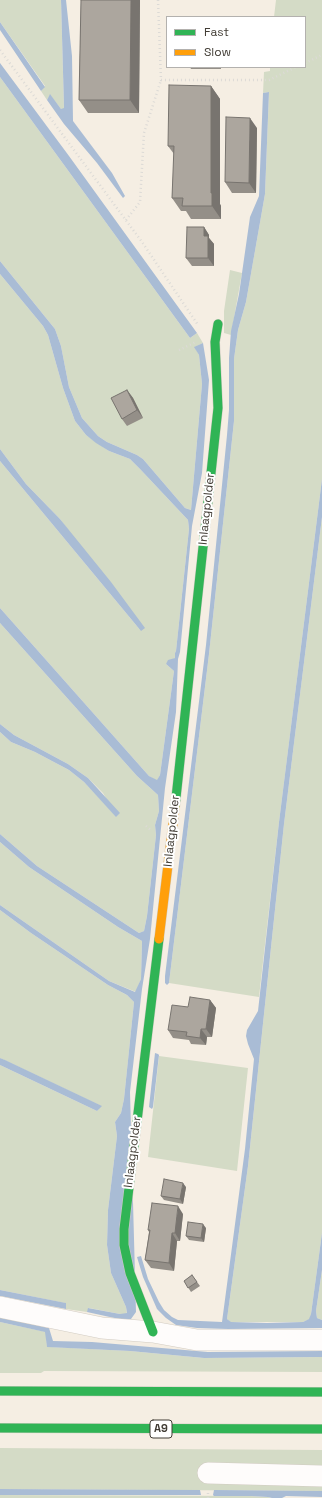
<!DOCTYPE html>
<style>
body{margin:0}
#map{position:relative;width:322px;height:1498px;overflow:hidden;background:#f5eee3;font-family:"Space Grotesk",sans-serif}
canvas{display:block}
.legend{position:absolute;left:166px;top:16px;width:140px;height:52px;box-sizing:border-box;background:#fff;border:1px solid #b3b1ae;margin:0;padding:5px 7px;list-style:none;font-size:12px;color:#413c34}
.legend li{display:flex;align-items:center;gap:8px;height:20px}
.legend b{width:20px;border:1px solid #b3b1ae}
</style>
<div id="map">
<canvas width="322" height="1498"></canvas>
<ul class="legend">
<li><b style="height:5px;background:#30b455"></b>Fast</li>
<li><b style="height:5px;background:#ff9f0a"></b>Slow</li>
</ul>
</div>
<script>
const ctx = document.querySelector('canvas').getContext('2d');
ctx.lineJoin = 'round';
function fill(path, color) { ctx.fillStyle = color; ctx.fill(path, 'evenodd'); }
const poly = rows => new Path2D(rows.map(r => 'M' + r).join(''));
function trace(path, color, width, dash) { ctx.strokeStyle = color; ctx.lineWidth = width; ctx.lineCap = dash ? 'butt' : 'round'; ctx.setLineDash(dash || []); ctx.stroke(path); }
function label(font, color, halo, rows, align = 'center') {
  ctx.font = font + ' "Space Grotesk",sans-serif'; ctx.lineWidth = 4; ctx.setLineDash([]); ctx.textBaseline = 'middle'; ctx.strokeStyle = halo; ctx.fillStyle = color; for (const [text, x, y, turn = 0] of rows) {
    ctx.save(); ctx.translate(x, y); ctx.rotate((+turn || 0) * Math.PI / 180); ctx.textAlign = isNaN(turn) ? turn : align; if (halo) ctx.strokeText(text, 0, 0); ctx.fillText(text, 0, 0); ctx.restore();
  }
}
const green = poly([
 [0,0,61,0,64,109,61,109,50,95,47,100,41,91,45,86,0,22],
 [276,0,322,0,322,479,279,822,259,997,169,983,209,654,234,421,234,359,238,330,246,302,265,194,269,92,263,93,264,72,270,71,270,67,305,67,305,17,274,17],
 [0,77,190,338,197,333,203,343,195,347,199,355,202,384,191,510,185,508,143,459,137,455,107,442,98,436,82,418,69,387,61,346,55,329,0,261],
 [230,270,242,273,231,335,224,333,224,311],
 [0,274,43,326,48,335,63,388,75,421,86,435,109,451,130,459,140,469,188,520,189,529,176,651,175,653,175,658,166,664,174,671,160,775,157,781,149,776,0,608,0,461,141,631,60,519,26,484,0,449],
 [322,517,322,1233,311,1314,310,1319,303,1322,230,1322,227,1319,248,1166,284,824],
 [0,623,137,776,158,795,159,811,155,825,156,835,147,916,144,931,139,933,37,866,0,834,0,732,11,742,35,752,69,770,84,782,116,816,103,793,88,778,68,764,14,735,0,724],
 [0,842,29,867,118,927,142,941,141,979,136,992,109,981,0,905],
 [0,910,31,933,108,985,127,995,134,1002,124,1099,121,1113,115,1122,117,1136,108,1210,107,1245,111,1273,126,1307,127,1314,120,1314,89,1308,87,1312,66,1309,65,1303,0,1290,0,1065,97,1111,101,1106,0,1058],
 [159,1056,248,1068,237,1171,148,1157],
 [322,1270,322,1320,317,1318,316,1311],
 [0,1322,46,1332,47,1347,51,1347,130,1351,204,1358,322,1357,322,1372,44,1371,41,1373,0,1373],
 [0,1448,322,1450,322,1491,0,1489],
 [0,1495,251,1496,268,1497,272,1498,0,1498]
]);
const water = poly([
 [61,0,66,0,72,56,73,121,112,173,125,196,123,198,97,163,64,124,47,100,50,94,61,109,64,108],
 [0,22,45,87,41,91,0,30],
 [0,63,69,156,197,333,190,338,0,77],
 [269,92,265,194,246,302,238,330,234,359,234,421,209,654,169,983,167,985,165,983,165,976,206,645,227,435,229,410,229,358,231,331,239,294,250,217,259,196,263,93],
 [0,261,55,329,61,346,69,387,82,418,98,436,107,442,137,455,143,459,185,508,191,510,202,384,199,355,194,347,203,343,209,380,202,473,192,526,180,652,178,659,176,712,165,788,150,939,142,989,130,1092,136,1312,131,1319,119,1319,87,1312,88,1308,120,1314,127,1313,126,1307,111,1273,107,1245,108,1210,117,1136,115,1122,121,1113,124,1099,134,1002,127,995,108,985,31,933,0,910,0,905,109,981,135,992,141,979,142,941,118,927,29,867,0,842,0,834,37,866,139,933,144,931,147,916,156,835,155,825,159,811,158,795,137,776,0,623,0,608,149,776,157,780,160,775,174,671,166,664,168,660,175,658,175,653,176,651,189,529,188,520,140,469,130,459,109,451,96,443,86,435,75,421,63,388,48,335,43,326,0,274],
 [0,449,26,484,60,519,111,582,145,628,141,631,0,461],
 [322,479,322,517,284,824,248,1166,227,1319,231,1322,267,1323,303,1322,309,1319,311,1314,322,1233,322,1270,316,1311,317,1318,322,1320,322,1328,228,1329,197,1328,176,1325,166,1318,157,1309,143,1277,137,1257,141,1256,148,1279,159,1302,164,1310,172,1317,178,1320,222,1322,245,1149,254,1059,248,1044,246,1036,247,1030,258,1011,279,822],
 [0,724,14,735,68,764,88,778,120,813,116,817,84,782,69,770,35,752,11,742,0,732],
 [155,1053,158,1054,159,1055,153,1107,152,1109,149,1107],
 [0,1058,5,1060,102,1106,97,1111,0,1065],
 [0,1290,66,1303,66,1309,0,1296],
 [0,1317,49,1328,53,1341,92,1342,208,1352,322,1351,322,1357,204,1358,130,1351,47,1347,45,1332,0,1322],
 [0,1489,200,1490,201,1495,0,1495],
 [214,1490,322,1491,322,1497,286,1496,282,1498,272,1498,268,1497,251,1496,214,1496,213,1495]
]);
const path = poly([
 [158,0,161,80,269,80,296,67],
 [0,50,142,242,198,325],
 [305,63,322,55],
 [126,220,140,202,144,133,161,80],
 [179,350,196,342],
 [146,826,152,831],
 [208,1498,208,1491]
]);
const street = poly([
 [0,1307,102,1328,153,1332,197,1340,322,1340],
 [208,1473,322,1476]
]);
const fast = poly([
 [175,807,218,408,215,342,218,324],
 [153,1332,130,1273,124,1245,124,1229,159,939],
 [0,1391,322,1392],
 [0,1428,322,1429]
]);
const slow = poly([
 [159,939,175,807]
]);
const wall = poly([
 [81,0,140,0,139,113,88,113,79,100],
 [190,67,221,67,221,69,191,69],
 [211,86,220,99,220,204,221,206,221,219,191,219,186,211,181,211,172,198,174,154,168,146],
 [257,128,256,193,232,193,225,182],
 [204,227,209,235,209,238,214,244,214,266,192,266,186,258],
 [127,390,133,398,143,418,127,426,122,419],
 [210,1000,216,1008,212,1037,207,1037,206,1045,191,1044,189,1040,173,1038,168,1030,188,1007],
 [186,1187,183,1204,164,1200,161,1196],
 [183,1214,180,1241,177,1241,174,1271,151,1268,145,1260,149,1232,148,1230],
 [206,1228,204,1242,189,1240,186,1236],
 [192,1275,200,1286,191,1292,184,1281]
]);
const shadedWall = poly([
 [131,0,140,0,139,113,130,100],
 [211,86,220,99,220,204,221,206,221,219,212,206,211,193],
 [250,118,257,128,256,193,249,183],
 [204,227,209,235,209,238,214,244,214,266,208,258,204,236],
 [127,390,133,398,143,418,137,410],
 [210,1000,216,1008,212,1037,206,1029],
 [201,1029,207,1037,206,1045,200,1038],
 [183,1183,186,1187,183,1204,180,1199],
 [178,1206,183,1214,180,1241,175,1233],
 [203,1224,206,1228,204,1242,201,1238],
 [172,1233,177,1241,174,1271,169,1263]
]);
const building = poly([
 [81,0,131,0,130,100,79,100,81,0],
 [169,85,211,86,211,193,212,193,212,206,182,206,183,198,172,198,174,146,168,146,169,85],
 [226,117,250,118,249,183,225,182,226,117],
 [187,227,204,227,204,236,208,236,208,258,186,258,187,227],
 [127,390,137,410,122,419,111,398,127,390],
 [190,997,210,1000,206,1029,201,1029,200,1038,186,1036,187,1032,168,1030,172,1005,188,1007,190,997],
 [164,1179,183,1183,180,1199,161,1196,164,1179],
 [152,1203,178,1206,175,1233,172,1233,169,1263,145,1260,150,1230,148,1230,152,1203],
 [188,1222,203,1224,201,1238,186,1236,188,1222],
 [192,1275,197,1282,188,1288,184,1281,192,1275]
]);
const shields = [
 [161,1429,22]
];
const shieldNames = [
 ["A9",161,1429]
];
const streetNames = [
 ["Inlaagpolder",207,509,-84],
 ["Inlaagpolder",172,831,-84],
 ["Inlaagpolder",133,1152,-83]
];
fill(green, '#d4dbc6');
fill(water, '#a9bcd5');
trace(street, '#d2ccc3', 22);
trace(fast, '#d2ccc3', 10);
trace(slow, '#d2ccc3', 10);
trace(path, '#dcdad6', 2.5, [1, 3]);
trace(street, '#fefcfb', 21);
trace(fast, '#30b455', 9);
trace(slow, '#ff9f0a', 9);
fill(wall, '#948f88');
fill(shadedWall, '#78746f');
fill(building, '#aca69e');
trace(building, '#78746f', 1);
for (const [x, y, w] of shields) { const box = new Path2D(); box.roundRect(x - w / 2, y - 9, w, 18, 3); ctx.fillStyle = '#fff'; ctx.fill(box); trace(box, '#413c34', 1); }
label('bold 11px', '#413c34', null, shieldNames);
label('12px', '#413c34', '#fff', streetNames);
</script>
